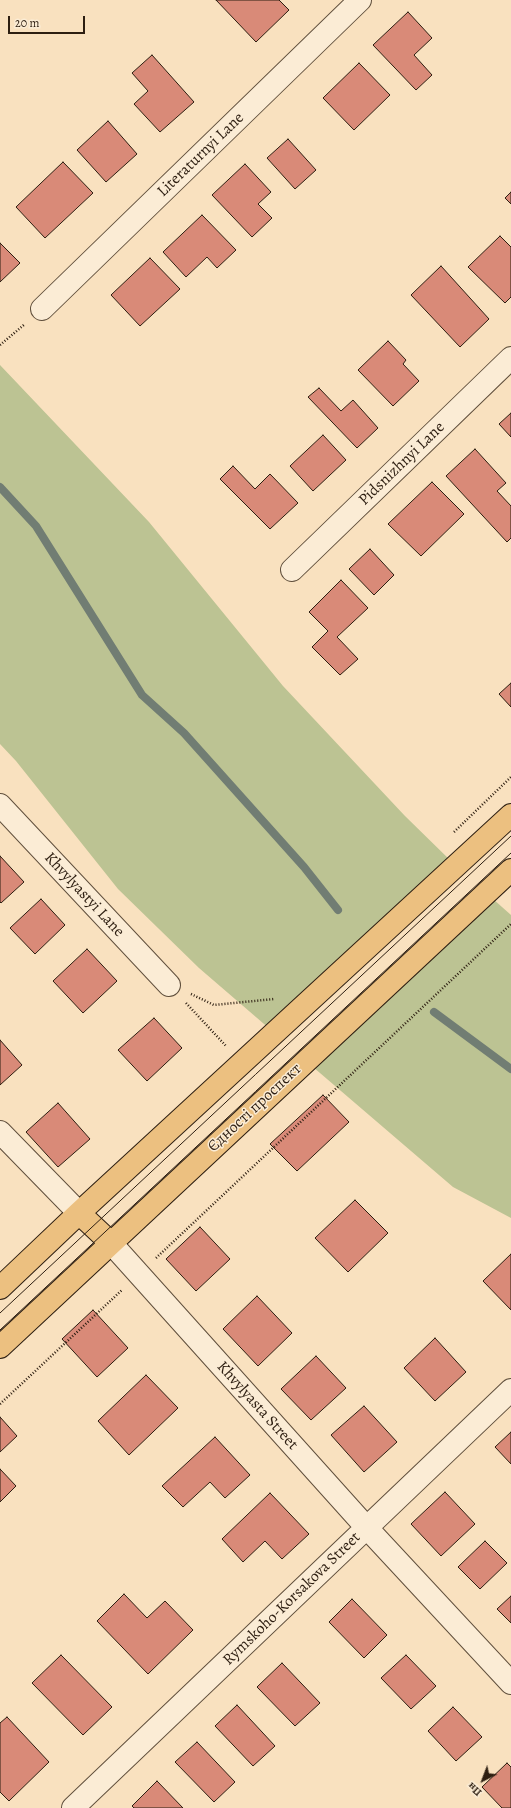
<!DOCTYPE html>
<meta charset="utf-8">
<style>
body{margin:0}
#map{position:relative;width:511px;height:1808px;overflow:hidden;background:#f9e1bf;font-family:Alegreya,serif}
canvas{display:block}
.north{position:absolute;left:463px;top:1760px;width:40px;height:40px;-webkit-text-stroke:3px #fbecd5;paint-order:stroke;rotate:222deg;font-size:11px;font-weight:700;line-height:16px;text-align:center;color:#2d1e11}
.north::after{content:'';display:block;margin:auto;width:14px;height:18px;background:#2d1e11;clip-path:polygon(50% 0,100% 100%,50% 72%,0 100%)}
.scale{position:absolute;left:8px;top:16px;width:77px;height:18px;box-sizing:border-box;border:2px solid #2d1e11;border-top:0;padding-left:5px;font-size:12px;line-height:14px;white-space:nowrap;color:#2d1e11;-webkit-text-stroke:3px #fbecd5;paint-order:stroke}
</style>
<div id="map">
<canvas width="511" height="1808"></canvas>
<div class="north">Пн</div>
<div class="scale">20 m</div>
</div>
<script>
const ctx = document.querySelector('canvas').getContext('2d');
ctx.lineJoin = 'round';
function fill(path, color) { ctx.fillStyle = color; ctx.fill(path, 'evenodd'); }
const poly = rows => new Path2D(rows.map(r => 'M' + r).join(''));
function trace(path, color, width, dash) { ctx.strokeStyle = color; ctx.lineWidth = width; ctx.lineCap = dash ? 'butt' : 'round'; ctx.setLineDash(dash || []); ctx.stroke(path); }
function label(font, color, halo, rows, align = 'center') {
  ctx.font = font + ' Alegreya,serif'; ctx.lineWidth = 3; ctx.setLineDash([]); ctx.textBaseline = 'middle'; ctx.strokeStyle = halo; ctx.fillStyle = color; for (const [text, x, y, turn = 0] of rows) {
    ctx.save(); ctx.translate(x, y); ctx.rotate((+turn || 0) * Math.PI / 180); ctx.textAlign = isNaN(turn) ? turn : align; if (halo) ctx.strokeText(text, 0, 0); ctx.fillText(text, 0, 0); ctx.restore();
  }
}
const green = poly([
 [0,365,149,522,283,686,405,816,452,862,271,1030,199,968,118,889,16,761,0,744],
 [493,899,511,915,511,1218,453,1187,313,1067]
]);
const stream = poly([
 [0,487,36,526,142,695,184,733,304,867,338,910],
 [434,1012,511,1069]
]);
const building = poly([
 [216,0,279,0,289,10,256,42,216,0],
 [408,12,432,38,414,55,432,75,416,90,373,45,408,12],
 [152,55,194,102,160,132,134,104,148,91,132,73,152,55],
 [359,63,390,95,354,130,323,98,359,63],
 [108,121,137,154,106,182,77,150,108,121],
 [288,139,316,170,295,189,267,158,288,139],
 [63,162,93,193,45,238,16,207,63,162],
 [245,164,271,192,258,204,272,218,252,237,212,195,245,164],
 [511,192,511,204,505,198,511,192],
 [202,215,236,250,217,268,207,257,186,277,163,252,202,215],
 [500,236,511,247,511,297,505,303,468,267,500,236],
 [0,243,20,263,0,282,0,243],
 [150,258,180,289,140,326,111,295,150,258],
 [441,266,489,319,460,347,411,295,441,266],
 [388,341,406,360,403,364,419,381,393,406,358,370,388,341],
 [319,388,341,411,353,400,378,428,357,448,308,397,319,388],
 [511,413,511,437,499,424,511,413],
 [323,435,346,460,313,491,290,466,323,435],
 [475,449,506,483,497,491,511,506,511,538,507,542,446,476,475,449],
 [233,466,255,489,270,474,298,503,270,529,220,479,233,466],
 [432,482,464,514,421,556,388,524,432,482],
 [370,549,394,575,374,595,349,569,370,549],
 [341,580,368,608,337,637,358,659,340,675,312,647,328,631,309,612,341,580],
 [511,683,511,707,499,694,511,683],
 [0,856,24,882,1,903,0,902,0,856],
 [41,899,65,925,35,954,10,928,41,899],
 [87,949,117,981,83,1013,53,981,87,949],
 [154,1018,182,1048,147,1081,118,1050,154,1018],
 [0,1040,22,1065,0,1085,0,1040],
 [323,1095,349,1122,297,1171,270,1144,323,1095],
 [58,1103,90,1139,58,1167,26,1132,58,1103],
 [355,1200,388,1233,348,1272,315,1238,355,1200],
 [200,1227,230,1259,196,1291,166,1259,200,1227],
 [511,1254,511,1310,483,1281,511,1254],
 [257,1296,292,1333,258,1366,223,1329,257,1296],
 [93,1310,128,1348,97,1377,62,1339,93,1310],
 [435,1338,466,1372,435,1401,404,1368,435,1338],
 [316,1356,346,1388,311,1420,281,1389,316,1356],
 [146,1375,178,1408,129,1455,98,1421,146,1375],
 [364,1406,397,1442,364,1472,331,1435,364,1406],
 [0,1417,17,1436,0,1452,0,1417],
 [511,1432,511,1464,495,1447,511,1432],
 [215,1437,250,1475,225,1498,210,1482,183,1507,162,1486,215,1437],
 [0,1469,16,1486,0,1502,0,1469],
 [445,1492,475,1524,441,1556,411,1524,445,1492],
 [270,1493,309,1534,282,1559,265,1541,243,1562,222,1539,270,1493],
 [485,1541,507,1563,480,1589,458,1567,485,1541],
 [124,1594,147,1618,165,1601,193,1630,148,1674,97,1621,124,1594],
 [511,1596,511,1623,497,1609,511,1596],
 [352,1599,387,1635,364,1658,329,1622,352,1599],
 [61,1655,112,1707,83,1735,32,1683,61,1655],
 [406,1655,436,1686,411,1709,381,1678,406,1655],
 [282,1663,320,1703,295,1726,257,1687,282,1663],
 [237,1705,275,1746,253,1766,215,1726,237,1705],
 [453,1707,482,1737,456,1761,428,1731,453,1707],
 [7,1717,49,1762,9,1801,0,1792,0,1723,7,1717],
 [197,1742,235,1782,214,1802,175,1762,197,1742],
 [507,1763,511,1767,511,1808,502,1808,482,1787,507,1763],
 [157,1781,183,1808,134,1808,132,1806,157,1781]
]);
const path = poly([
 [0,345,25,324],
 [454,832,511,777],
 [191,994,214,1005,274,999],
 [186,1003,226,1046],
 [156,1258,511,924],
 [0,1404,122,1290]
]);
const minor = poly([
 [42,309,360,0],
 [292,570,511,358],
 [0,805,169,985],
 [0,1132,79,1213],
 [111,1243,367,1528,511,1683],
 [73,1808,511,1390]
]);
const major = poly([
 [79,1213,111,1243],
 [0,1288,79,1213,511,815],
 [0,1347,511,870]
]);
const tram = poly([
 [0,1313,511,836],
 [0,1330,511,853]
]);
const streetNames = [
 ["Literaturnyi Lane",201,155,-44],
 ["Pidsnizhnyi Lane",402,464,-44],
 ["Khvylyastyi Lane",84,895,47],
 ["Єдності проспект",255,1108,-43],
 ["Khvylyasta Street",257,1406,48],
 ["Rymskoho-Korsakova Street",292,1599,-44]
];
fill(green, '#bcc393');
trace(stream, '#717d73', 8);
fill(building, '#d98a78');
trace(building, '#2d1e11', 1);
trace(minor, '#604f3c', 24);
trace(major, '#2d1e11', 24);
trace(path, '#2d1e11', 2.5, [1, 2]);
trace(minor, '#fbecd5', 22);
trace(major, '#ecc080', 22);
trace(tram, '#2d1e11', 1);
label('16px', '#2d1e11', '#fbecd5', streetNames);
</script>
